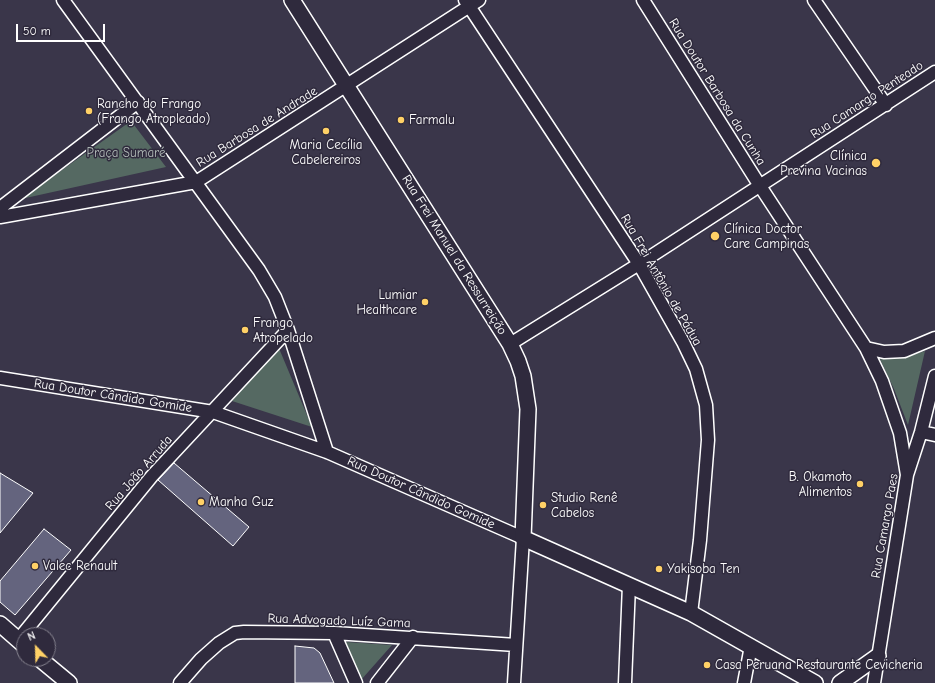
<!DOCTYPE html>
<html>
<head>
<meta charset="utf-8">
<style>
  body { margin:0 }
  #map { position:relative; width:935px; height:683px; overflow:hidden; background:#3a364a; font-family:"Comic Neue",sans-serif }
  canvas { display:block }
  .north { position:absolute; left:16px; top:627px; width:40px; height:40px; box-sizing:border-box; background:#2f2a3d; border:1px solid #827f8b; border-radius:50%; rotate:337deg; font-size:11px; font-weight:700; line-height:16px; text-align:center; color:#fff }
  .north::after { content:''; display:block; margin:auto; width:14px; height:18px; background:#ffd166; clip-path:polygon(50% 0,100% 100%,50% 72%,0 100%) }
  .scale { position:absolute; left:16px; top:24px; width:89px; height:18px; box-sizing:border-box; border:2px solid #fff; border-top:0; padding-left:5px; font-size:12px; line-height:14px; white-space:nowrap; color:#fff; -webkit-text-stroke:3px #2f2a3d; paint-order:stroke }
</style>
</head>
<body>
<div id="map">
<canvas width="935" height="683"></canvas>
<div class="north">N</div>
<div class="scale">50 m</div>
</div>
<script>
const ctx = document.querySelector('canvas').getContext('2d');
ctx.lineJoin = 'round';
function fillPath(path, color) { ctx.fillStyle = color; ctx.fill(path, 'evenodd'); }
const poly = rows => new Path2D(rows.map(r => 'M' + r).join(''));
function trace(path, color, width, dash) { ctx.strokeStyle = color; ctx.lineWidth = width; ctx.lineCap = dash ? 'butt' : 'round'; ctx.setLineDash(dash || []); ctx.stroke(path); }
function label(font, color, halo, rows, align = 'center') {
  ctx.font = font + ' "Comic Neue",sans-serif'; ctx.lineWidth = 3; ctx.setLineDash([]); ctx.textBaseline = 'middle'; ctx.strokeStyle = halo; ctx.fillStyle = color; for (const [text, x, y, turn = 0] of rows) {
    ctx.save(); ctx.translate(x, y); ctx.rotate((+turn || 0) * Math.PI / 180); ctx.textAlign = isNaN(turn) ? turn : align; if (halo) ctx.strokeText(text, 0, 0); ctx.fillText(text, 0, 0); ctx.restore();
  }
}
fillPath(poly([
  [131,121,166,167,21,199],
  [278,346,312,427,232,401],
  [925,351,908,425,894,389,880,359,903,358],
  [346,642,392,645,361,680]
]), '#556962');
const building = poly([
  [174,463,249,527,233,546,158,480,174,463],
  [0,473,33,493,0,533,0,473],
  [44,529,71,550,15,615,0,602,0,581,44,529],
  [295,646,314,648,320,653,334,683,295,683,295,646]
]);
fillPath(building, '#64647e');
trace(building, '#fff', 1);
const minor = poly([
  [63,0,259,270,275,297,288,330,327,452],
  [465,0,639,264,683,342,696,369,706,405,708,440,700,540,691,613],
  [643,0,760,186,866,348,882,381,900,433,907,475],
  [814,0,886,105],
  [0,208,138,102],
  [0,217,196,182,479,0],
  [510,344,639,264,935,72],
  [866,348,884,352,904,351,935,338],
  [0,378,213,412,327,452,523,538,514,683],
  [921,432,935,435],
  [334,633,356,683],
  [18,640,152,476,288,330],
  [180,683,201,659,219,643,235,633,244,632,334,633,516,645],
  [377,683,413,637],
  [625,683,629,585],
  [744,683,751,646],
  [874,683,907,475,921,432,935,376]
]);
const major = poly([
  [292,0,510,344,518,361,523,376,528,409,523,538,691,613,815,683],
  [0,624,24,645],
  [40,659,69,683],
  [840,683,878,656]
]);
trace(minor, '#fff', 15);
trace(major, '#fff', 18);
trace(minor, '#2f2a3d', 12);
trace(major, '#2f2a3d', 15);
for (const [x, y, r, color] of [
  [89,111,4,"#ffd166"],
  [401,120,4,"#ffd166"],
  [326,131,4,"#ffd166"],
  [876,163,5,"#ffd166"],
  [715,236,5,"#ffd166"],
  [425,302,4,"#ffd166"],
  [245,330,4,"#ffd166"],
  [860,484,4,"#ffd166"],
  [201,502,4,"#ffd166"],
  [543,505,4,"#ffd166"],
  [35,566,4,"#ffd166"],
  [659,569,4,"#ffd166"],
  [707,665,4,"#ffd166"]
]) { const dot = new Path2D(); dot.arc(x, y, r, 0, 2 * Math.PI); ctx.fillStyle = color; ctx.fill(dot); trace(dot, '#2f2a3d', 1.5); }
label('13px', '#fff', '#2f2a3d', [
  ["Rua Doutor Barbosa da Cunha",717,92,58],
  ["Rua Camargo Penteado",867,100,-33],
  ["Rua Barbosa de Andrade",257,127,-32],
  ["Rua Frei Manuel da Ressurreição",454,255,58],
  ["Rua Frei Antônio de Pádua",661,280,60],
  ["Rua Doutor Cândido Gomide",113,396,9],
  ["Rua João Arruda",139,473,-49],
  ["Rua Doutor Cândido Gomide",421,493,24],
  ["Rua Camargo Paes",885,526,-80],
  ["Rua Advogado Luíz Gama",339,621,2]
]);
label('13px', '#fff', '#2f2a3d', [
  ["Rancho do Frango",97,104],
  ["(Frango Atropleado)",97,119],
  ["Farmalu",409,120],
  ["Maria Cecília",326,145,"center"],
  ["Cabelereiros",326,160,"center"],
  ["Clínica",867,156,"right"],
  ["Previna Vacinas",867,171,"right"],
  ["Clínica Doctor",724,229],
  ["Care Campinas",724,244],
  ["Lumiar",417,295,"right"],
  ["Healthcare",417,310,"right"],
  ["Frango",253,323],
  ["Atropelado",253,338],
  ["B. Okamoto",852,477,"right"],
  ["Alimentos",852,492,"right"],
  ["Studio Renê",551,498],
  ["Cabelos",551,513],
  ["Manha Guz",209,502],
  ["Valec Renault",43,566],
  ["Yakisoba Ten",667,569],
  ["Casa Peruana Restaurante Cevicheria",715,665]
], 'left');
label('13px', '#b2bcb8', '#2f2a3d', [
  ["Praça Sumaré",126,153]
]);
</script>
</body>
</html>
